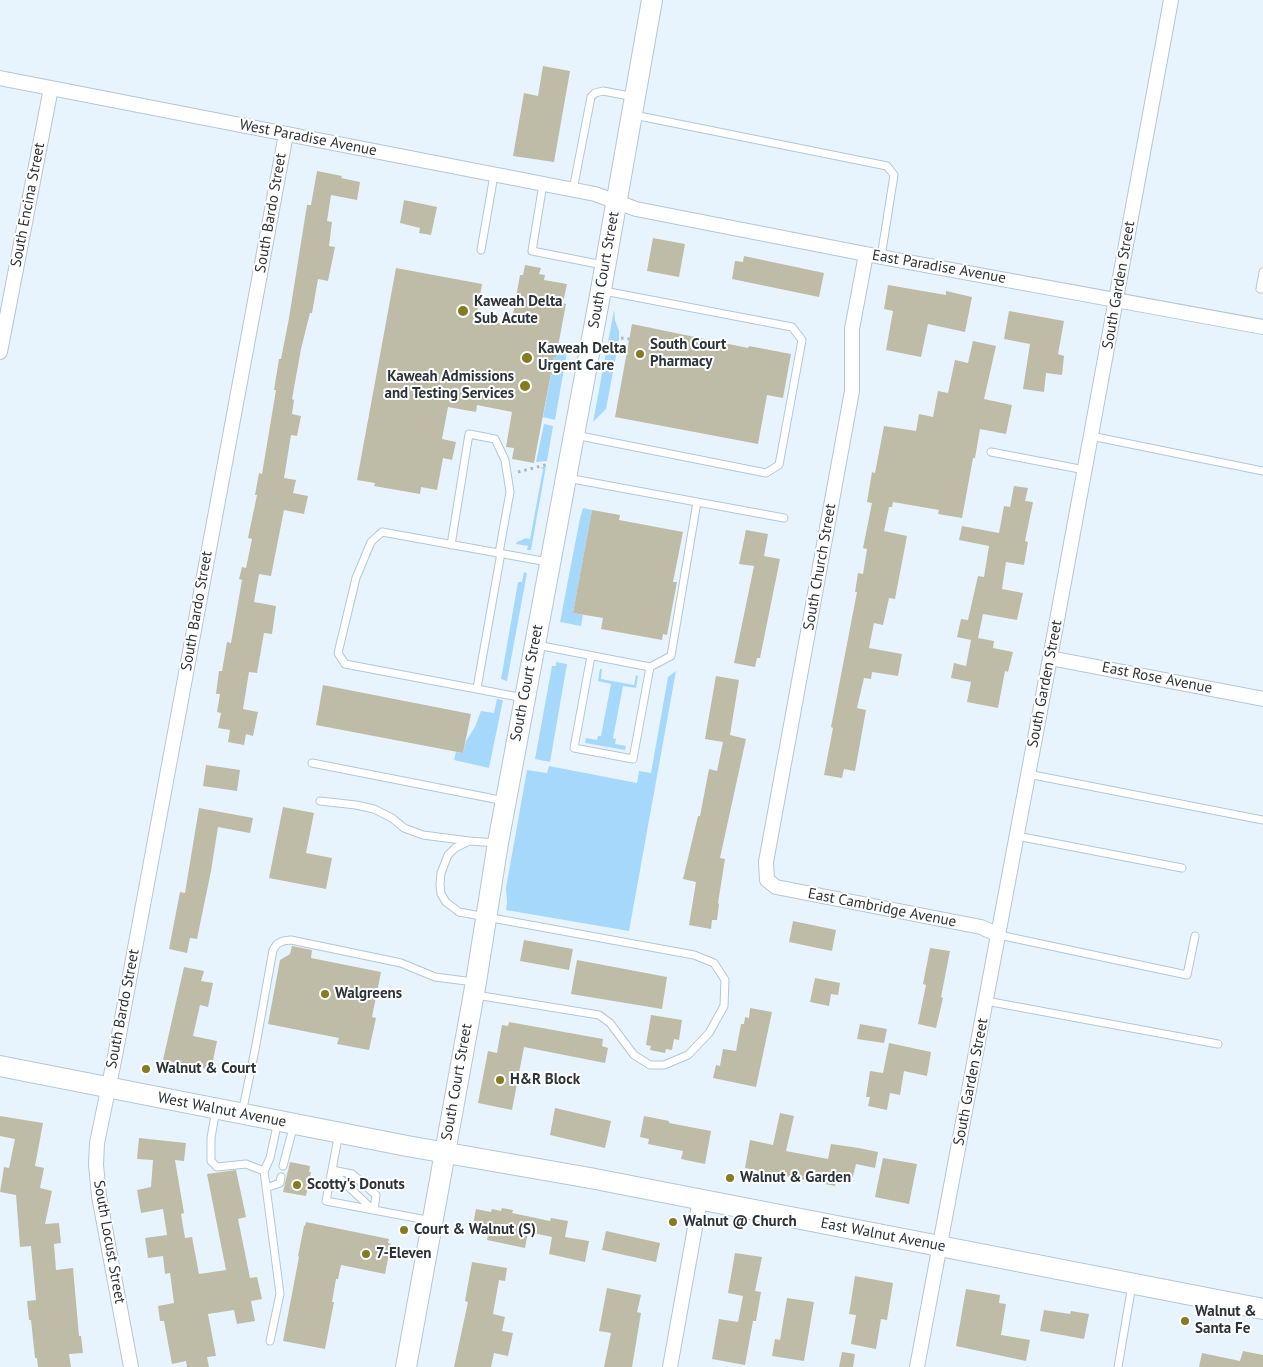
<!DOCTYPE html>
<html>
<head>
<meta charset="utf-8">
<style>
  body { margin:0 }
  canvas { display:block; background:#e8f4fd }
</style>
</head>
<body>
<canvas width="1263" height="1367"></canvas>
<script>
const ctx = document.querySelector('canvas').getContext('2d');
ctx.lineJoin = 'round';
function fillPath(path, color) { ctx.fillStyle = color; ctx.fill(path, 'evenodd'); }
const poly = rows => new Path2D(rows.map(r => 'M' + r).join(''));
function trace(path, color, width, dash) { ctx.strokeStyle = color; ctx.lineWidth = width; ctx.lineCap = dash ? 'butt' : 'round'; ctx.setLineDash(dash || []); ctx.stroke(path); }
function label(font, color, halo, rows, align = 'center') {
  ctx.font = font + ' "PT Sans",sans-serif'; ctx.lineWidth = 4; ctx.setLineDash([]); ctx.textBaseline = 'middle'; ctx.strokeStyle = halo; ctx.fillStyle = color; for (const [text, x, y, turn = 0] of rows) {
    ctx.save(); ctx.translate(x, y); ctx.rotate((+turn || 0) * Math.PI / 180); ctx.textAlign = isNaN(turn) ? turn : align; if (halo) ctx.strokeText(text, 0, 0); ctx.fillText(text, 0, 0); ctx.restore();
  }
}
fillPath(poly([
  [614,310,615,320,619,331,619,340,606,409,593,422],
  [557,351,567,352,555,420,543,417,554,357,556,357],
  [544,424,553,426,547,461,536,462],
  [546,466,531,550,527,550,528,546,516,544,517,542,526,538,530,539,543,469,540,468],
  [583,508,592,510,573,613,583,615,581,626,560,622,580,518],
  [524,572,527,573,507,681,501,679,518,582,522,582],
  [556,662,567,664,550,762,535,759,552,666,556,666],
  [600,669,602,669,601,679,634,685,636,675,638,676,636,688,623,686,613,738,616,739,615,744,626,746,625,750,585,743,586,738,597,740,598,736,601,736,611,684,598,681],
  [676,671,629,931,506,910,507,902,506,888,527,770,547,773,549,766,637,783,639,771,651,773,668,677],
  [497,699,503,700,489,768,454,760,456,752,463,753,466,741,475,727,481,711,494,713]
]), '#a6d8fb');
fillPath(poly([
  [543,66,570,71,554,162,513,156,524,93,538,96],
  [317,171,342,176,341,178,360,182,357,200,331,195,327,221,332,222,329,246,335,247,328,281,318,279,312,313,310,313,301,349,292,399,294,400,292,414,301,416,297,436,291,435,284,478,296,480,293,493,308,496,304,514,284,510,271,576,259,574,254,602,276,606,272,634,264,633,257,673,249,672,243,709,258,712,253,736,246,734,244,745,228,742,230,730,218,728,221,713,217,712,220,694,216,694,219,671,222,671,227,642,231,643,242,580,239,579,242,567,246,568,252,539,248,538,257,495,255,495,259,473,262,474,276,390,274,390,279,359,281,359,289,318,307,205,311,205],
  [404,200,437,207,431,235,419,233,420,228,400,223],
  [653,238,685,244,679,277,647,271],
  [744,256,824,273,819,297,732,279,735,261,743,262],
  [525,265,541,268,539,274,545,275,544,280,567,284,563,303,566,304,556,357,554,357,534,463,512,459,514,448,506,447,512,412,477,405,476,412,448,407,442,439,456,442,452,460,443,458,437,490,421,487,420,494,374,486,375,483,357,480,396,268,482,284,476,319,511,325,520,275,523,275],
  [888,285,946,295,946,291,972,297,965,332,928,324,921,357,886,350,893,311,884,309],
  [1009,311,1064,321,1058,354,1064,356,1062,375,1046,373,1044,392,1023,389,1030,344,1004,339],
  [632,324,748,348,749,346,791,354,783,398,767,395,758,444,615,417],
  [973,341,996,346,984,399,1012,405,1006,434,980,429,975,458,973,458,962,518,938,514,939,510,893,502,892,507,889,507,884,531,907,536,895,599,889,598,883,625,874,623,869,648,902,654,898,676,872,672,871,679,864,678,857,708,866,710,855,771,844,769,842,778,824,775,833,728,831,727,857,592,855,592,858,573,863,574,867,549,863,548,872,503,867,502,872,472,875,473,884,426,916,431,919,414,933,417,938,391,948,393,955,360,968,363],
  [1014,486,1028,488,1025,501,1033,502,1025,541,1028,542,1024,565,1006,562,1002,589,1023,593,1017,620,983,614,978,638,994,641,993,648,1013,652,1008,672,1005,671,998,708,967,702,971,682,951,678,954,663,966,666,971,640,957,637,961,619,968,620,978,576,984,577,989,546,959,540,962,526,999,533,1004,506,1010,507],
  [592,510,620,515,619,520,683,532,673,582,677,582,667,635,663,634,662,640,601,629,603,618,573,613],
  [746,530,768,534,764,556,780,559,760,658,757,658,755,667,734,663,754,566,739,564],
  [716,676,739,680,730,735,746,739,720,858,725,859,718,903,719,904,717,920,712,920,711,929,689,925,696,882,683,879,698,816,700,816,709,769,717,771,723,742,705,739],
  [323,685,471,714,463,753,316,725],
  [206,765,240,770,237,791,203,786],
  [283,807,314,813,306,853,332,858,326,889,269,878],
  [199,808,253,818,250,833,218,827,211,871,197,939,190,938,187,953,169,949,180,892,185,893],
  [793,921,836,930,832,951,789,942],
  [524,940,573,949,569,970,520,961],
  [292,946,312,950,311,958,381,972,372,1017,376,1018,369,1050,337,1044,339,1038,268,1024,280,960,290,954],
  [930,948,950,951,941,997,943,998,936,1028,918,1024,926,985,923,984],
  [577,960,667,977,662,1009,571,994],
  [184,967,204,971,201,981,213,983,208,1007,200,1005,193,1036,217,1041,211,1070,163,1060],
  [815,978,840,983,838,995,831,994,829,1006,810,1002],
  [750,1008,772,1012,756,1087,713,1078,716,1065,720,1066,723,1049,736,1051,741,1024,744,1024,745,1017,749,1018],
  [651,1015,682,1020,679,1040,674,1039,672,1050,666,1049,665,1053,650,1050,651,1046,646,1045],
  [509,1022,603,1039,602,1046,608,1048,605,1063,524,1047,512,1110,478,1103,488,1051,497,1053,502,1025,508,1026],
  [860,1024,887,1029,884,1043,857,1039],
  [889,1043,931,1052,927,1076,904,1071,900,1095,890,1093,887,1110,868,1106,870,1097,866,1097,870,1071,883,1073],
  [555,1108,611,1121,605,1148,550,1135],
  [780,1113,794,1116,786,1151,828,1159,831,1144,859,1148,878,1152,875,1168,856,1164,853,1177,837,1174,835,1186,745,1168,750,1140,773,1145],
  [0,1116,43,1123,35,1166,44,1168,40,1188,52,1191,45,1224,59,1223,61,1243,54,1244,56,1270,73,1268,79,1336,81,1336,83,1353,69,1354,71,1367,38,1367,37,1358,35,1358,31,1320,29,1320,27,1301,36,1300,31,1246,20,1247,16,1195,0,1192,4,1167,9,1168,15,1139,0,1136],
  [644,1116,669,1121,669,1123,711,1131,705,1164,681,1159,683,1151,648,1144,649,1139,640,1137],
  [139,1138,186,1143,184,1161,175,1160,184,1213,181,1214,185,1238,192,1237,199,1274,226,1270,207,1174,236,1170,246,1217,238,1219,250,1278,257,1277,262,1299,251,1301,255,1321,237,1324,234,1310,208,1314,216,1356,207,1357,209,1367,187,1367,186,1361,172,1364,164,1321,160,1321,158,1306,174,1303,170,1273,165,1274,163,1256,148,1258,145,1238,167,1235,163,1209,141,1213,137,1190,151,1187,153,1160,137,1159],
  [883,1158,917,1164,909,1204,875,1197],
  [290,1162,310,1166,309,1172,311,1172,306,1196,283,1192],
  [502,1208,513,1210,512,1213,550,1221,551,1218,568,1221,565,1237,589,1241,585,1262,549,1254,552,1237,528,1232,525,1248,487,1240,489,1231,482,1230,483,1227,473,1225,476,1209,491,1212,492,1209,501,1211],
  [306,1222,389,1239,388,1243,391,1244,385,1274,341,1265,338,1279,336,1279,332,1302,334,1302,325,1349,283,1341,299,1257,298,1256,304,1226,305,1226],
  [606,1231,660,1243,656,1262,602,1250],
  [735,1253,762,1257,755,1291,761,1292,756,1321,753,1321,745,1365,712,1359,719,1319,738,1322,743,1296,728,1293],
  [472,1262,507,1268,505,1281,499,1280,493,1314,505,1317,502,1331,513,1333,508,1356,494,1353,491,1367,454,1367,468,1302,465,1301],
  [855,1276,893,1283,887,1320,881,1319,876,1349,851,1344,856,1315,849,1314],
  [607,1288,641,1295,637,1312,641,1313,632,1367,604,1367,611,1333,599,1331],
  [966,1289,1000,1295,999,1303,1006,1304,1001,1335,1030,1340,1026,1361,956,1346],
  [787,1298,814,1302,804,1361,772,1356,775,1339,780,1340],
  [1044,1310,1070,1314,1071,1311,1089,1314,1084,1339,1040,1331],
  [1243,1351,1263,1355,1263,1367,1199,1367,1202,1353,1240,1361],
  [842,1352,855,1354,853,1367,839,1367]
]), '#bebca7');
const lane = poly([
  [634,115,887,166,894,175,881,257],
  [543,184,532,251,603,265],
  [573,190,591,97,595,93,603,91,635,97],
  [481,250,494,175],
  [1263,272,1260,289,1263,289],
  [575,435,766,473,779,465,802,340,792,327,604,291],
  [1091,436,1263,471],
  [991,452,1085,470],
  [697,502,784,518],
  [451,545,469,434,495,439,505,460,510,492,499,553],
  [537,645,650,667,671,656,697,502,567,478],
  [591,656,574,748,633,759,650,667],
  [477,688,501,553],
  [524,698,345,664,338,653,356,578,371,542,382,532,548,562],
  [312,763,505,801],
  [1028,774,1263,820],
  [320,801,356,805,374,809,392,818,404,828,423,835,469,841],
  [1017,836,1182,868],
  [999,935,1187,975,1195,936],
  [476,995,599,1015,610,1023,634,1055,650,1065,664,1065,688,1055,709,1033,724,1006,725,980,714,963,694,955,459,912,446,902,441,894,440,885,441,873,448,855,455,848,469,841,497,843],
  [986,1001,1218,1044],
  [216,1109,211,1138,211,1161,217,1167,246,1164,264,1171],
  [242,1113,255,1050,273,950,277,944,283,941,291,940,401,963,435,977,474,982],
  [339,1133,326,1201,432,1221],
  [283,1166,294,1124],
  [332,1170,352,1174,376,1195,374,1210],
  [332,1171,373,1210],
  [266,1188,280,1183,281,1177],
  [270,1341,280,1294,264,1171,270,1158,278,1121],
  [1118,1367,1132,1285]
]);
const street = poly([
  [0,78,595,194,636,209,881,257,1263,327],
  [866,254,852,329,852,391,766,862,767,880,776,887,981,927,999,935],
  [0,352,51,88],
  [1050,658,1263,699],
  [131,1367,99,1196,96,1165,97,1143,115,1056,286,134],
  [670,1367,700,1200],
  [917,1367,1050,658,1171,0]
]);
const secondary = poly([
  [0,1066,407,1146,590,1178,1263,1309],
  [406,1367,476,982,498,843,601,290,652,0]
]);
trace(lane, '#b3c7d5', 9);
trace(street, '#b3c7d5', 16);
trace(secondary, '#b3c7d5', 22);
trace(poly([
  [621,338,629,339],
  [559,345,570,347],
  [518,472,549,464]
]), '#abb6be', 3, [2.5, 4]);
trace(lane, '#fff', 7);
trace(street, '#fff', 14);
trace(secondary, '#fff', 20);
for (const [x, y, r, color] of [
  [463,311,6,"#837c22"],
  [640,354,5,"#837c22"],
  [527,358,6,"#837c22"],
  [525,386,6,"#837c22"],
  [325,994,5,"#837c22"],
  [146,1069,5,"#837c22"],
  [500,1080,5,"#837c22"],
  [730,1178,5,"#837c22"],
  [297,1185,5,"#837c22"],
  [673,1222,5,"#837c22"],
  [404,1230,5,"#837c22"],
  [366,1254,5,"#837c22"],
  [1185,1321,5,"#837c22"]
]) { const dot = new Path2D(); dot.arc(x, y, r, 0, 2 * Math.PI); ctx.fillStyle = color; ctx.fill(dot); trace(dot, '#fff', 2); }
label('15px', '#2b3338', '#fff', [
  ["West Paradise Avenue",308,138,11],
  ["South Encina Street",28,205,-79],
  ["South Bardo Street",271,213,-80],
  ["East Paradise Avenue",939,267,10],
  ["South Court Street",604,270,-80],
  ["South Garden Street",1119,285,-80],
  ["South Church Street",820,567,-80],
  ["South Bardo Street",197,611,-80],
  ["East Rose Avenue",1157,678,11],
  ["South Court Street",527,683,-79],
  ["South Garden Street",1045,684,-79],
  ["East Cambridge Avenue",882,908,11],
  ["South Bardo Street",123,1009,-79],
  ["South Court Street",457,1082,-80],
  ["South Garden Street",971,1082,-79],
  ["West Walnut Avenue",222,1110,11],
  ["East Walnut Avenue",883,1235,11],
  ["South Locust Street",109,1242,80]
]);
label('bold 15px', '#2b3338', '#fff', [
  ["Kaweah Delta",474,302],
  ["Sub Acute",474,319],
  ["South Court",650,345],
  ["Pharmacy",650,362],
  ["Kaweah Delta",538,349],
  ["Urgent Care",538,366],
  ["Kaweah Admissions",514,377,"right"],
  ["and Testing Services",514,394,"right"],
  ["Walgreens",335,994],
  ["Walnut & Court",156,1069],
  ["H&R Block",510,1080],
  ["Walnut & Garden",740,1178],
  ["Scotty's Donuts",307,1185],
  ["Walnut @ Church",683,1222],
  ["Court & Walnut (S)",414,1230],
  ["7-Eleven",376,1254],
  ["Walnut &",1195,1312],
  ["Santa Fe",1195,1329]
], 'left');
</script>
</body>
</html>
